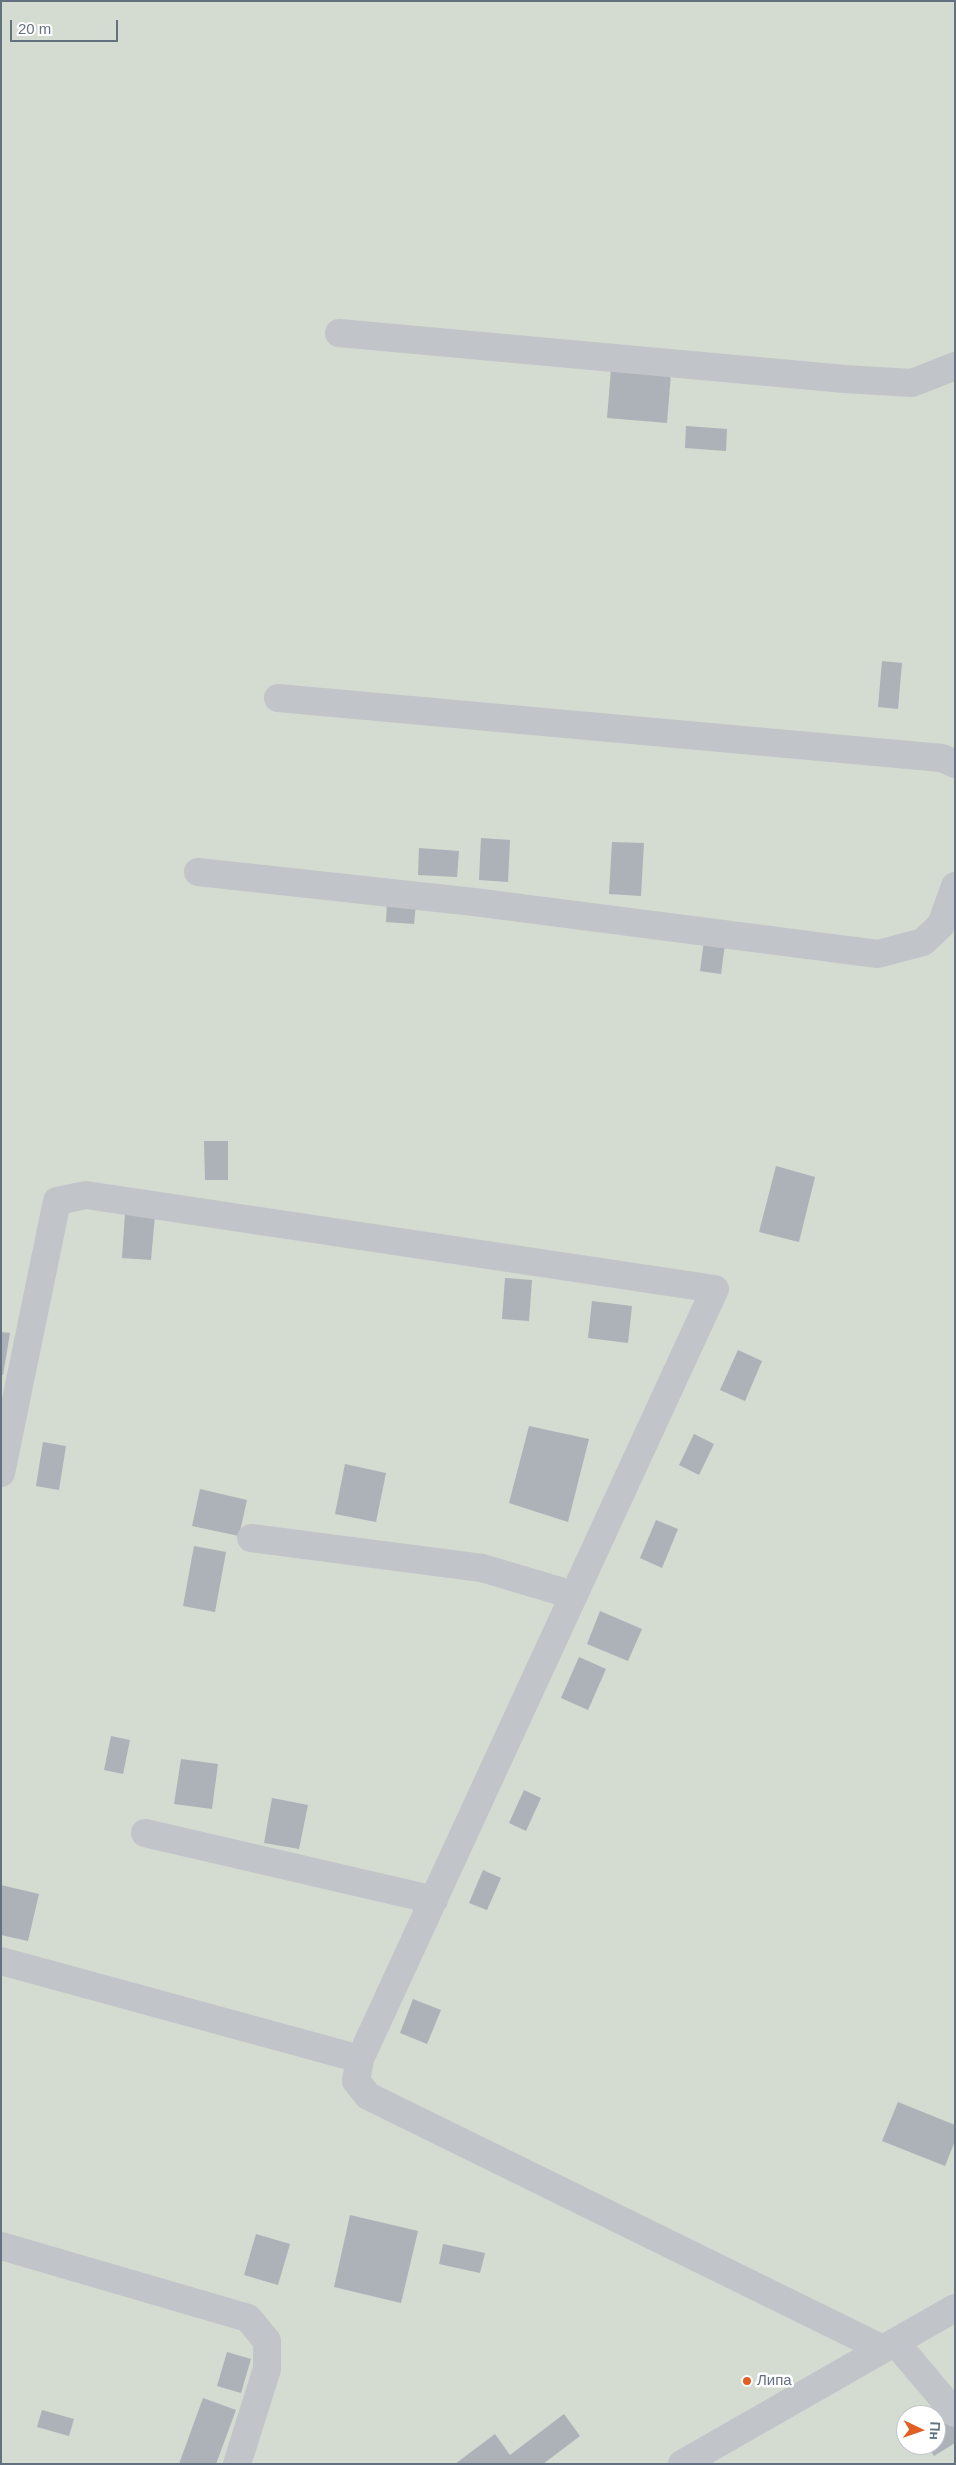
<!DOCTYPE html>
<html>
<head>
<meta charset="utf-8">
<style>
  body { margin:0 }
  #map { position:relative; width:956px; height:2465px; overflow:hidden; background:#f4f4f0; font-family:Arial,sans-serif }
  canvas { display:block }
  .frame { position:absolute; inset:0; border:2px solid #637181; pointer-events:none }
  .north { position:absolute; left:896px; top:2405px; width:50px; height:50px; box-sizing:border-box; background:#fff; border:1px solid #c1c6cd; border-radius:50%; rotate:93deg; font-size:14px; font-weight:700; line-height:20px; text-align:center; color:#637181 }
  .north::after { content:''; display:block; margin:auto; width:18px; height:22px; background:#e15f23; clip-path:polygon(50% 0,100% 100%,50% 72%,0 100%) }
  .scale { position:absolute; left:10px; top:20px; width:108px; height:22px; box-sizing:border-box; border:2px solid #637181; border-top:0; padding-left:6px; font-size:15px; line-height:18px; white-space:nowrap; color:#637181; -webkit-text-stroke:4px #fff; paint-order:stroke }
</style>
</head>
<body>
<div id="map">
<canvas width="956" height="2465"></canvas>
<div class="frame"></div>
<div class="north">Пн</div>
<div class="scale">20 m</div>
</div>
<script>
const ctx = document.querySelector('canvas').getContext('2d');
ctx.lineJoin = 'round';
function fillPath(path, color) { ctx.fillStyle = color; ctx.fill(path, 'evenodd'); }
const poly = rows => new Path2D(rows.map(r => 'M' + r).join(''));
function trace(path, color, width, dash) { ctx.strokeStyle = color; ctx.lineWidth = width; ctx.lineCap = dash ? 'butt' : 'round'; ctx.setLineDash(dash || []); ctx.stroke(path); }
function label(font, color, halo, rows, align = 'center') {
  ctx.font = font + ' Arial,sans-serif'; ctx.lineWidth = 5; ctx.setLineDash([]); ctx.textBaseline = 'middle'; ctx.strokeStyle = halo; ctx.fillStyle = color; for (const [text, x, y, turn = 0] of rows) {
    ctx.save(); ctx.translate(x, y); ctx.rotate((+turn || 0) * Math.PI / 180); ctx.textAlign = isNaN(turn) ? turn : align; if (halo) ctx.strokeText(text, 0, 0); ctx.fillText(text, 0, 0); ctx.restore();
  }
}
fillPath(poly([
  [1,1,955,1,955,2464,1,2464],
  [906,2415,936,2415,936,2445,906,2445]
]), '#d4dbd1');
fillPath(poly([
  [611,369,671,373,667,423,607,418],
  [686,426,727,429,726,451,685,448],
  [882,661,902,663,898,709,878,707],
  [481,838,510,840,508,882,479,880],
  [612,842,644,843,641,896,609,894],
  [419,848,459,851,457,877,418,875],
  [387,902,416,903,414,924,386,922],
  [704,941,725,944,721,974,700,971],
  [204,1141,228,1141,228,1180,205,1180],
  [776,1166,815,1177,799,1242,759,1232],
  [125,1213,155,1215,151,1260,122,1258],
  [505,1278,532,1280,529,1321,502,1319],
  [592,1301,632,1306,628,1343,588,1338],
  [1,1332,10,1333,3,1375,1,1374],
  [738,1350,762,1361,745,1401,720,1390],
  [529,1426,589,1439,568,1522,509,1503],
  [694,1434,714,1444,699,1475,679,1465],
  [43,1442,66,1446,59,1490,36,1486],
  [345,1464,386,1473,376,1522,335,1514],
  [200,1489,247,1500,239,1536,192,1526],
  [656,1520,678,1529,662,1568,640,1558],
  [194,1546,226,1552,215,1612,183,1606],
  [600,1611,642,1629,628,1661,587,1644],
  [579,1657,606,1669,588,1710,561,1698],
  [111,1736,130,1740,123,1774,104,1770],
  [181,1759,218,1764,212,1809,174,1804],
  [524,1790,541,1798,526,1831,509,1823],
  [272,1798,308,1805,299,1849,264,1843],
  [483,1870,501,1878,487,1910,469,1903],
  [1,1885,39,1894,28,1941,1,1935],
  [413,1999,441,2010,427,2044,400,2033],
  [898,2102,955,2125,955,2141,945,2166,882,2141],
  [350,2215,418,2231,401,2303,334,2287],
  [256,2234,290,2244,278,2285,244,2275],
  [443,2244,485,2253,480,2273,439,2264],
  [227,2352,251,2359,241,2393,217,2386],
  [203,2398,236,2410,216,2464,179,2464],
  [42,2410,74,2419,69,2436,37,2427],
  [949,2412,955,2422,955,2443,934,2456,927,2445,936,2445,936,2421],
  [564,2414,580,2436,543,2464,455,2464,495,2434,510,2455]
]), '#acb2b8');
trace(poly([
  [339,333,845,379,912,383,955,366],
  [278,698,942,758,955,764],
  [198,872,474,902,878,954,923,942,941,925,955,886],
  [1,1473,57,1201,86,1195,715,1289,360,2059,356,2081,368,2096,883,2349],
  [251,1538,482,1568,573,1595],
  [145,1833,434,1900],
  [1,1961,360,2059],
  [1,2246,248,2318,267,2341,267,2369,237,2464],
  [895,2342,955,2413],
  [682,2464,955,2308]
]), '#c1c4c8', 28);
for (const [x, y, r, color] of [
  [747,2381,5,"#e15f23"]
]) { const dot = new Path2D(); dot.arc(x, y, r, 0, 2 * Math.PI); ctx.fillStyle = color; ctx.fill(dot); trace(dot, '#fff', 2); }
label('15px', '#637181', '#fff', [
  ["Липа",757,2381]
], 'left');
</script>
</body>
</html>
